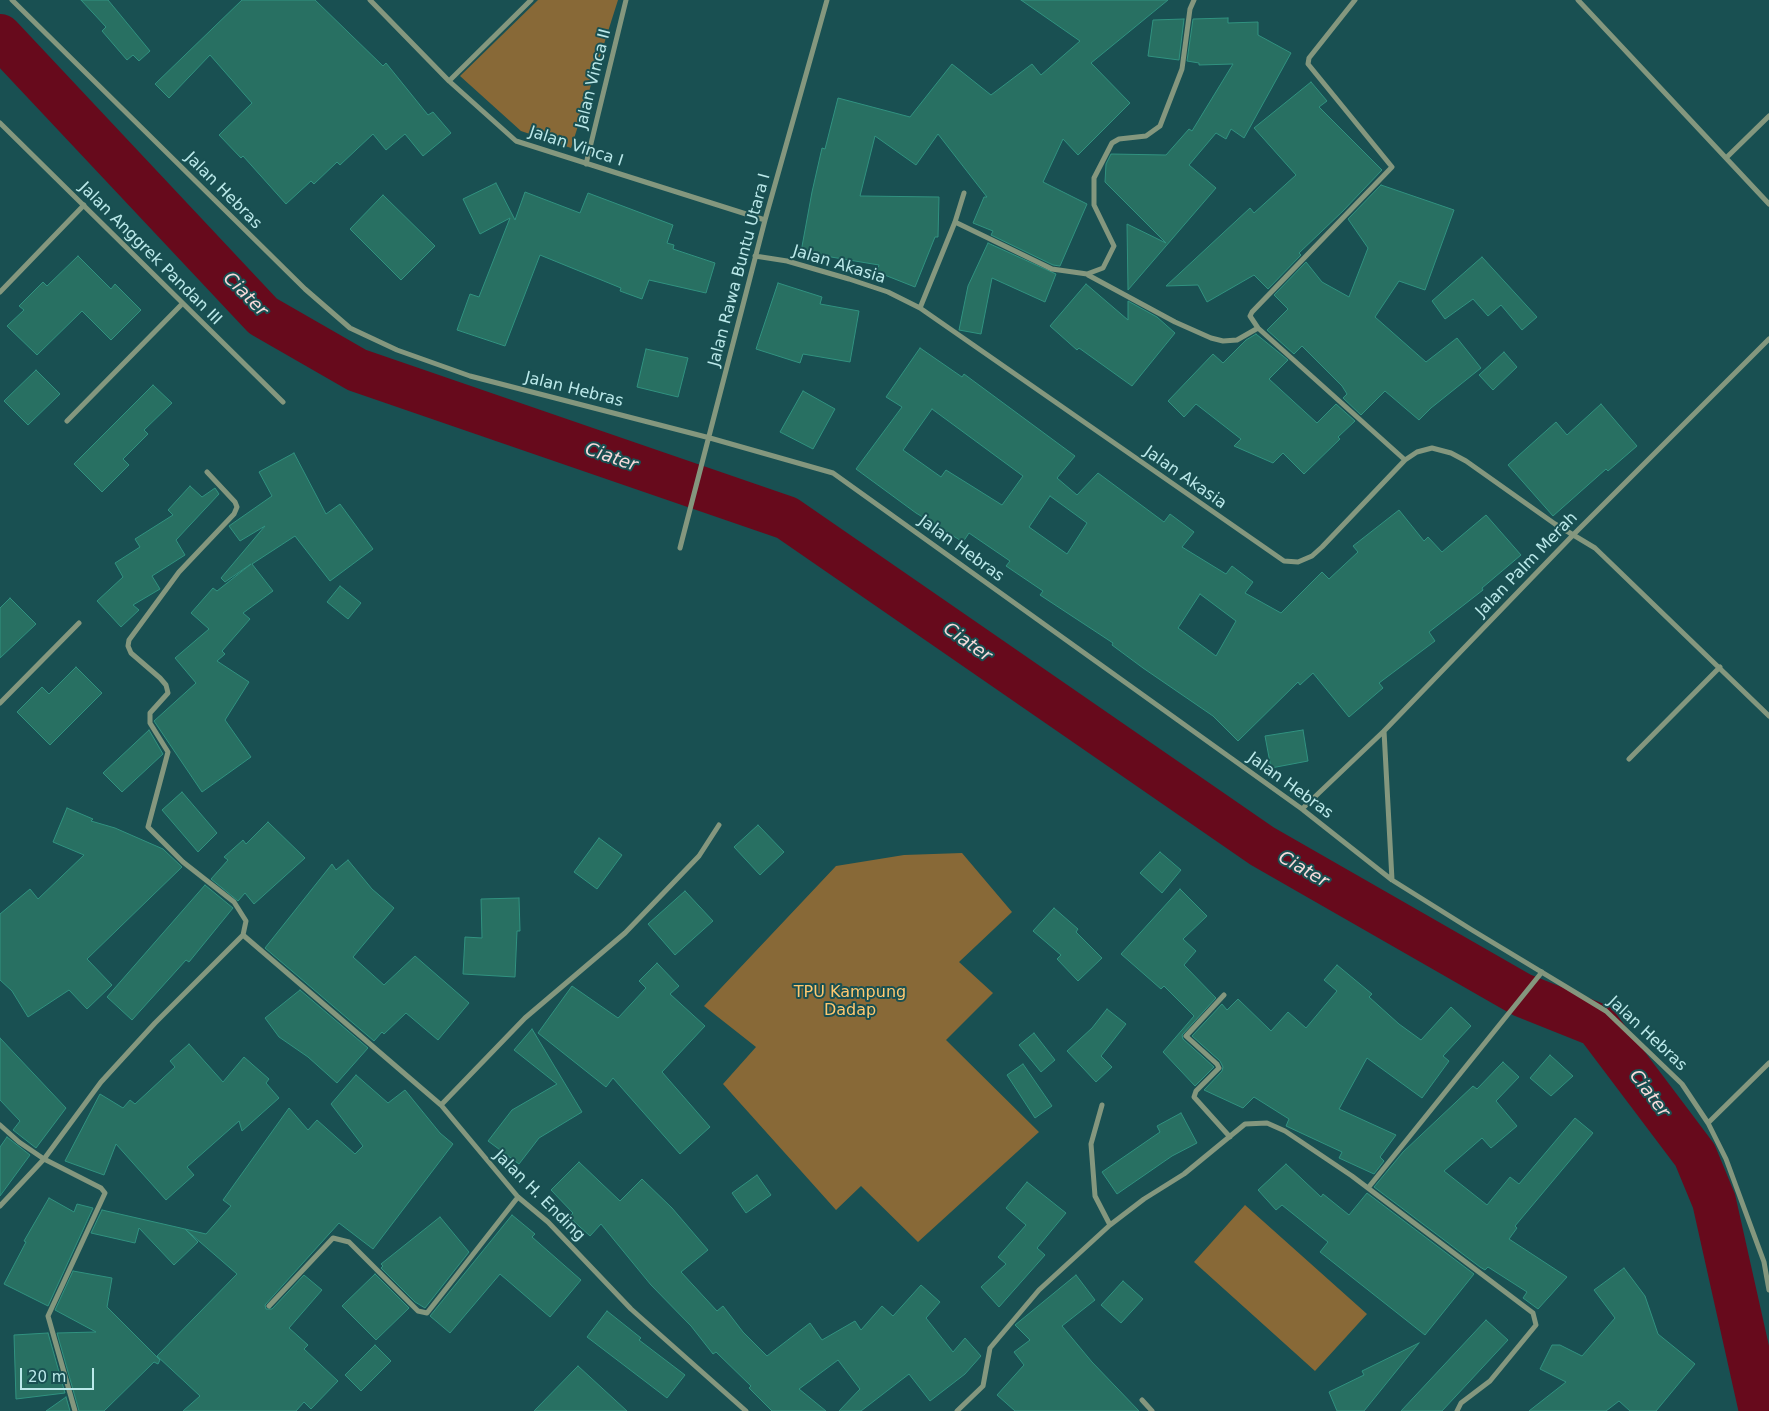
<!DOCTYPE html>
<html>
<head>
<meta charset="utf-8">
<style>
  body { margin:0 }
  #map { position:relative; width:1769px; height:1411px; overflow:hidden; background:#195052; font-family:"DejaVu Sans",sans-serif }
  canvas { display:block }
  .scale { position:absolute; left:20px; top:1368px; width:74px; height:22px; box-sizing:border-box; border:2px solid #bbe9ea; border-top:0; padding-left:6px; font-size:15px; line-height:18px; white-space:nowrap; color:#bbe9ea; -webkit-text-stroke:4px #195052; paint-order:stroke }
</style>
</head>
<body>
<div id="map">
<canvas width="1769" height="1411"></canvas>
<div class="scale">20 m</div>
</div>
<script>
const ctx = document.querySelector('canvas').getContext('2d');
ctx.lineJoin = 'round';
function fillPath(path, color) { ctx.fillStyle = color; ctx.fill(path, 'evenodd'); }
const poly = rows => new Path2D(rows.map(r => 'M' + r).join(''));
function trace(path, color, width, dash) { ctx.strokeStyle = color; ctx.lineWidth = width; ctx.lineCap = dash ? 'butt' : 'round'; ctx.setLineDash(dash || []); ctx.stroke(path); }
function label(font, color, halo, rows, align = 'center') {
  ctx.font = font + ' "DejaVu Sans",sans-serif'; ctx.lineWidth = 4; ctx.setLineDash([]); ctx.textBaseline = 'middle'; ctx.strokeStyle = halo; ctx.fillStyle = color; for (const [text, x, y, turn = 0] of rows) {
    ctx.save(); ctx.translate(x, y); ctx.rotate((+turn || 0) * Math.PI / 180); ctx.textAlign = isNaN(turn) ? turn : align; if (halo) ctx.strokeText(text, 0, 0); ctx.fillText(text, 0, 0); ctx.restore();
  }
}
fillPath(poly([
  [538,0,618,0,571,148,521,131,460,76],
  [962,853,1012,912,959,962,993,993,946,1040,1039,1132,918,1242,861,1186,836,1210,723,1084,756,1047,704,1006,836,866,904,855],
  [1245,1205,1367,1314,1315,1371,1194,1262]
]), '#886937');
trace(poly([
  [0,36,263,316,357,370,787,518,1262,846,1522,995,1597,1025,1695,1155,1714,1201,1761,1411]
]), '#670a1c', 44);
const building = poly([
  [81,0,108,0,150,51,139,61,133,55,127,60,102,31,106,27,81,0],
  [242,0,315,0,383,66,386,63,428,115,433,112,451,133,423,156,405,134,386,150,373,134,340,165,337,162,314,184,311,181,286,204,243,156,241,158,219,135,252,103,210,55,169,98,155,84,242,0],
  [1021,0,1168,0,1091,63,1130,103,1078,155,1063,139,1043,182,1087,204,1060,266,1053,265,991,235,993,231,973,223,984,197,987,197,938,134,916,165,875,136,860,196,939,197,938,237,935,237,915,287,877,272,879,265,801,252,812,192,822,148,825,149,838,98,910,117,952,64,991,95,1032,64,1041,75,1080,41,1021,0],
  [1228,18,1228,23,1258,22,1258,35,1291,53,1244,138,1231,129,1226,139,1216,133,1189,165,1216,188,1128,290,1127,224,1166,243,1105,182,1106,164,1111,154,1166,155,1189,129,1192,131,1233,64,1199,65,1199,63,1187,61,1193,19,1228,18],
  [1184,19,1179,60,1148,56,1153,20,1184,19],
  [1311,82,1327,101,1319,107,1382,170,1343,211,1299,253,1301,255,1268,289,1254,275,1207,302,1198,285,1166,286,1250,208,1254,213,1296,175,1254,128,1311,82],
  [496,183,515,220,525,192,580,213,588,193,673,225,667,243,674,245,673,249,715,263,706,293,649,280,642,299,620,291,621,288,540,255,505,346,457,330,470,294,479,297,510,218,480,234,463,199,496,183],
  [1381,185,1454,210,1425,290,1399,281,1375,317,1426,362,1457,338,1481,368,1431,408,1419,420,1385,391,1361,415,1343,398,1347,394,1342,386,1302,346,1294,354,1267,330,1288,309,1274,295,1306,262,1322,282,1349,297,1368,248,1348,219,1381,185],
  [383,195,435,246,401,280,350,229,383,195],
  [988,243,1056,274,1045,302,992,278,981,334,959,330,968,286,988,243],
  [78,256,111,289,115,284,141,310,111,340,82,311,37,355,7,326,24,310,19,306,43,282,47,286,78,256],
  [1482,257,1537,317,1522,330,1501,305,1488,316,1473,299,1445,319,1432,301,1482,257],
  [778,283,822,297,820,304,859,311,850,362,803,354,800,363,756,349,778,283],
  [1086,284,1128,320,1128,301,1157,317,1175,333,1132,386,1079,348,1077,350,1050,326,1086,284],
  [1256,334,1288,360,1269,379,1317,423,1336,404,1355,421,1338,437,1340,439,1304,474,1283,453,1273,463,1234,446,1241,439,1196,404,1184,417,1168,401,1213,354,1223,363,1246,340,1256,334],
  [920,348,962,377,964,374,1075,456,1057,478,1077,495,1098,473,1164,522,1170,514,1194,532,1182,547,1226,574,1232,566,1253,582,1245,593,1281,613,1322,572,1329,579,1358,552,1353,546,1399,510,1424,541,1428,537,1442,552,1486,515,1521,555,1482,588,1483,590,1429,632,1435,641,1379,683,1383,688,1349,717,1313,673,1300,685,1298,682,1238,741,1213,716,1143,668,1112,645,1113,643,1040,595,1043,591,1006,566,1010,561,969,533,963,542,916,513,856,469,902,407,886,397,920,348],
  [932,409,1023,476,1002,505,946,470,941,477,903,450,932,409],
  [1050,496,1087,523,1067,554,1029,527,1050,496],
  [1200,594,1236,621,1216,656,1178,628,1200,594],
  [646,349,688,358,678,397,637,387,646,349],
  [1504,352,1517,367,1493,390,1479,375,1504,352],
  [36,370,60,394,28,425,4,401,36,370],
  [153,385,172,403,144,430,148,434,123,459,129,465,102,492,74,464,153,385],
  [803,391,835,409,813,449,780,432,803,391],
  [1601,404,1637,446,1608,471,1606,469,1553,516,1508,465,1556,422,1567,435,1601,404],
  [294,453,326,514,340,504,373,549,330,581,295,536,252,564,273,591,243,613,250,619,222,651,225,654,217,661,249,682,225,720,251,757,202,792,154,721,196,683,175,658,209,629,191,613,213,588,217,591,251,564,225,582,221,578,265,526,240,541,229,526,272,496,259,472,294,453],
  [190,486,202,497,215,488,219,494,176,540,185,555,152,576,160,589,133,605,139,610,121,627,97,601,123,577,115,563,140,547,135,539,173,515,168,510,190,486],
  [340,586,361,603,348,619,327,602,340,586],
  [10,598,36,624,0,658,0,608,10,598],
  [76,667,102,693,50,745,17,712,42,687,49,694,76,667],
  [149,730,163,754,122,792,103,773,149,730],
  [1303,730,1308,761,1271,768,1265,736,1303,730],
  [182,792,217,833,198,852,162,810,182,792],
  [67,808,93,819,91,821,115,828,163,849,182,867,87,959,112,985,87,1009,69,990,28,1017,12,991,0,980,0,914,30,889,38,899,84,855,53,842,67,808],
  [268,822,305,858,254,904,245,893,238,901,211,879,228,860,224,857,243,840,246,844,268,822],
  [758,825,784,852,760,875,734,847,758,825],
  [599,838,622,855,597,889,574,872,599,838],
  [1160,852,1181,870,1162,893,1140,873,1160,852],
  [348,860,372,889,394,908,353,957,384,985,415,956,469,1003,438,1040,406,1013,384,1034,382,1032,374,1041,265,948,332,864,336,870,348,860],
  [205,885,233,908,189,962,186,960,132,1020,107,997,205,885],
  [1180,889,1207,916,1183,939,1196,951,1184,965,1216,998,1182,1035,1183,1039,1214,1067,1195,1086,1163,1052,1194,1016,1164,986,1161,989,1121,954,1180,889],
  [685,891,713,921,675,955,648,924,685,891],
  [519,898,520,931,517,931,515,977,463,974,465,937,482,938,481,899,519,898],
  [1054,908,1078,929,1076,932,1102,958,1078,981,1057,959,1061,955,1033,931,1054,908],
  [657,963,679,986,670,994,705,1026,662,1072,710,1127,680,1154,613,1078,606,1087,538,1033,572,986,618,1018,646,988,639,981,657,963],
  [1337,965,1372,994,1369,997,1399,1024,1421,1040,1451,1007,1471,1026,1443,1056,1449,1061,1422,1098,1367,1058,1339,1109,1396,1135,1380,1157,1384,1161,1374,1174,1339,1158,1342,1152,1286,1126,1289,1119,1254,1097,1243,1108,1204,1090,1222,1071,1223,1067,1220,1061,1192,1036,1222,1004,1227,1010,1238,999,1271,1031,1288,1012,1306,1028,1337,991,1324,980,1337,965],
  [300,990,368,1048,337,1083,308,1057,279,1037,265,1018,300,990],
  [1107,1009,1126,1024,1101,1056,1112,1067,1096,1082,1067,1051,1092,1028,1107,1009],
  [532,1029,582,1112,539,1138,519,1164,488,1141,512,1110,557,1084,514,1050,532,1029],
  [1034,1033,1055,1060,1041,1072,1019,1045,1034,1033],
  [0,1038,66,1108,36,1148,13,1130,20,1121,0,1100,0,1038],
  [189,1044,223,1082,244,1057,269,1079,266,1083,279,1098,242,1131,239,1121,187,1167,194,1175,166,1200,116,1144,104,1175,65,1161,100,1094,123,1108,130,1100,135,1104,175,1067,170,1061,189,1044],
  [1550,1055,1573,1076,1551,1096,1530,1078,1550,1055],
  [1503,1062,1519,1077,1496,1101,1517,1126,1491,1148,1482,1138,1444,1171,1487,1205,1510,1177,1519,1184,1575,1118,1593,1133,1515,1226,1517,1228,1509,1239,1567,1277,1538,1309,1523,1298,1527,1292,1488,1267,1485,1270,1480,1267,1374,1187,1403,1152,1473,1086,1477,1089,1503,1062],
  [1023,1064,1052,1106,1035,1118,1007,1075,1023,1064],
  [356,1075,388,1103,405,1090,440,1133,453,1144,373,1249,339,1223,265,1305,266,1309,272,1309,304,1275,322,1290,289,1328,308,1345,304,1349,338,1381,311,1409,304,1402,296,1411,183,1411,200,1396,157,1356,237,1274,185,1229,206,1234,231,1206,223,1200,289,1108,308,1130,317,1120,355,1154,363,1146,331,1104,356,1075],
  [1181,1113,1197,1143,1172,1156,1117,1194,1102,1172,1160,1132,1157,1126,1181,1113],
  [7,1137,30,1155,0,1196,0,1147,7,1137],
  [579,1162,620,1201,642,1179,672,1208,708,1250,681,1272,717,1311,723,1306,743,1332,767,1356,810,1323,822,1340,855,1321,861,1330,882,1306,893,1316,921,1285,940,1302,926,1318,953,1352,965,1338,981,1356,965,1374,930,1401,909,1374,861,1411,839,1411,860,1389,838,1360,799,1389,826,1411,772,1411,749,1388,751,1386,716,1352,713,1354,691,1326,651,1285,601,1224,590,1236,569,1217,573,1213,551,1190,579,1162],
  [1286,1164,1321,1197,1323,1194,1349,1215,1367,1193,1474,1274,1425,1335,1320,1252,1328,1242,1282,1205,1276,1210,1258,1190,1286,1164],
  [757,1175,771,1195,746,1213,732,1193,757,1175],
  [1027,1182,1066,1213,1037,1248,1045,1255,999,1307,981,1287,1006,1264,998,1257,1026,1225,1006,1208,1027,1182],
  [49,1198,74,1212,77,1204,93,1208,48,1306,4,1284,26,1242,24,1241,49,1198],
  [102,1210,185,1229,198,1242,174,1265,139,1228,135,1243,91,1233,102,1210],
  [512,1215,535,1234,532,1237,581,1280,550,1317,500,1274,450,1333,430,1316,512,1215],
  [440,1217,469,1252,425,1308,415,1302,381,1268,383,1266,381,1264,440,1217],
  [1624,1268,1645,1296,1658,1334,1695,1364,1656,1411,1630,1411,1619,1401,1606,1411,1529,1411,1566,1382,1540,1369,1552,1345,1560,1345,1582,1356,1615,1318,1594,1290,1624,1268],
  [73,1271,112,1278,107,1307,160,1360,158,1364,154,1362,104,1411,79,1411,57,1333,96,1332,55,1310,73,1271],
  [375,1274,409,1308,376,1340,342,1306,375,1274],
  [1076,1275,1095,1300,1062,1326,1092,1362,1139,1411,1015,1411,997,1395,1024,1365,1014,1352,1030,1340,1015,1325,1076,1275],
  [1123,1281,1143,1299,1121,1323,1101,1305,1123,1281],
  [607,1311,641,1338,639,1340,685,1375,667,1398,587,1337,607,1311],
  [1486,1320,1508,1340,1442,1411,1401,1411,1486,1320],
  [48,1333,65,1393,16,1399,14,1335,48,1333],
  [1419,1343,1364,1411,1337,1411,1329,1392,1364,1375,1362,1371,1419,1343],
  [375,1345,391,1361,361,1391,345,1375,375,1345],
  [578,1366,627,1411,534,1411,578,1366],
  [66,1397,70,1411,46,1411,66,1397]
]);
fillPath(building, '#287062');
trace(building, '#319280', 1);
trace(poly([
  [12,0,305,289,350,328,397,350,470,376,710,438,833,473,1302,809,1392,880,1472,930,1606,1011,1682,1084,1708,1123,1726,1159,1764,1262,1769,1290],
  [370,0,449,81,516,141,765,220],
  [1355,0,1309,58,1308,64,1392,167,1252,312,1250,316,1258,328,1405,460],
  [1578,0,1769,204],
  [449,81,531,0],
  [0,123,283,402],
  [1726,158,1769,116],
  [586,164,626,0],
  [955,222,1052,269,1087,274,1103,268,1114,246,1094,205,1094,178,1112,143,1119,139,1146,136,1160,126,1182,69,1190,9,1194,0],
  [755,256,787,261,849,279,888,292,920,308,1284,561,1298,562,1312,556,1322,547,1405,460,1417,452,1432,448,1451,453,1466,461,1555,524,1595,548,1769,716],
  [1088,275,1175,322,1211,338,1223,341,1237,340,1258,328],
  [0,292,84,205],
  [920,308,955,222,964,193],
  [67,421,182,304],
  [680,548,765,220,827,0],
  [0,703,79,623],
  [1384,731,1392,880],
  [1629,759,1720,667],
  [1302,809,1384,731,1574,534,1769,339],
  [243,935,441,1105,518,1197,548,1222,631,1309,746,1411],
  [1224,995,1186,1036,1217,1064,1219,1068,1196,1091,1194,1097,1230,1137],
  [441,1105,525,1018,625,933,699,856,719,825],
  [1102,1105,1091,1144,1095,1196,1110,1225],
  [1708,1123,1769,1063],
  [0,1125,19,1142,44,1159,0,1206],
  [1368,1188,1542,972],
  [269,1306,333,1238,349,1242,418,1311,427,1313,518,1197],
  [1142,1400,1152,1411],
  [75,1411,48,1316,105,1193,101,1188,44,1159,101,1082,155,1023,243,935,246,921,234,902,183,862,148,827,168,752,150,723,150,713,168,693,166,685,160,678,131,653,128,646,129,640,179,572,234,514,237,507,235,502,207,472],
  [957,1411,983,1386,990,1348,1039,1290,1110,1225,1144,1199,1184,1174,1245,1124,1267,1123,1285,1131,1352,1176,1533,1313,1536,1325,1490,1381,1461,1403,1457,1411]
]), '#84977e', 5);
label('16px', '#bbe9ea', '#195052', [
  ["Jalan Vinca II",594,79,-76],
  ["Jalan Vinca I",576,147,18],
  ["Jalan Hebras",223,191,45],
  ["Jalan Anggrek Pandan III",150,254,45],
  ["Jalan Akasia",839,265,17],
  ["Jalan Rawa Buntu Utara I",740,270,-75],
  ["Jalan Hebras",574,390,14],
  ["Jalan Akasia",1185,478,35],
  ["Jalan Hebras",961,549,36],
  ["Jalan Palm Merah",1527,565,-46],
  ["Jalan Hebras",1290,786,36],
  ["Jalan Hebras",1647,1034,43],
  ["Jalan H. Ending",539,1196,45]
]);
label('16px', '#ffc870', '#195052', [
  ["TPU Kampung",850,993],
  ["Dadap",850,1011]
]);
label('italic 18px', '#f7dbdb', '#195052', [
  ["Ciater",245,295,45],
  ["Ciater",611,458,19],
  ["Ciater",967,643,35],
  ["Ciater",1303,870,30],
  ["Ciater",1649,1094,53]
]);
</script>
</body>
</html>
